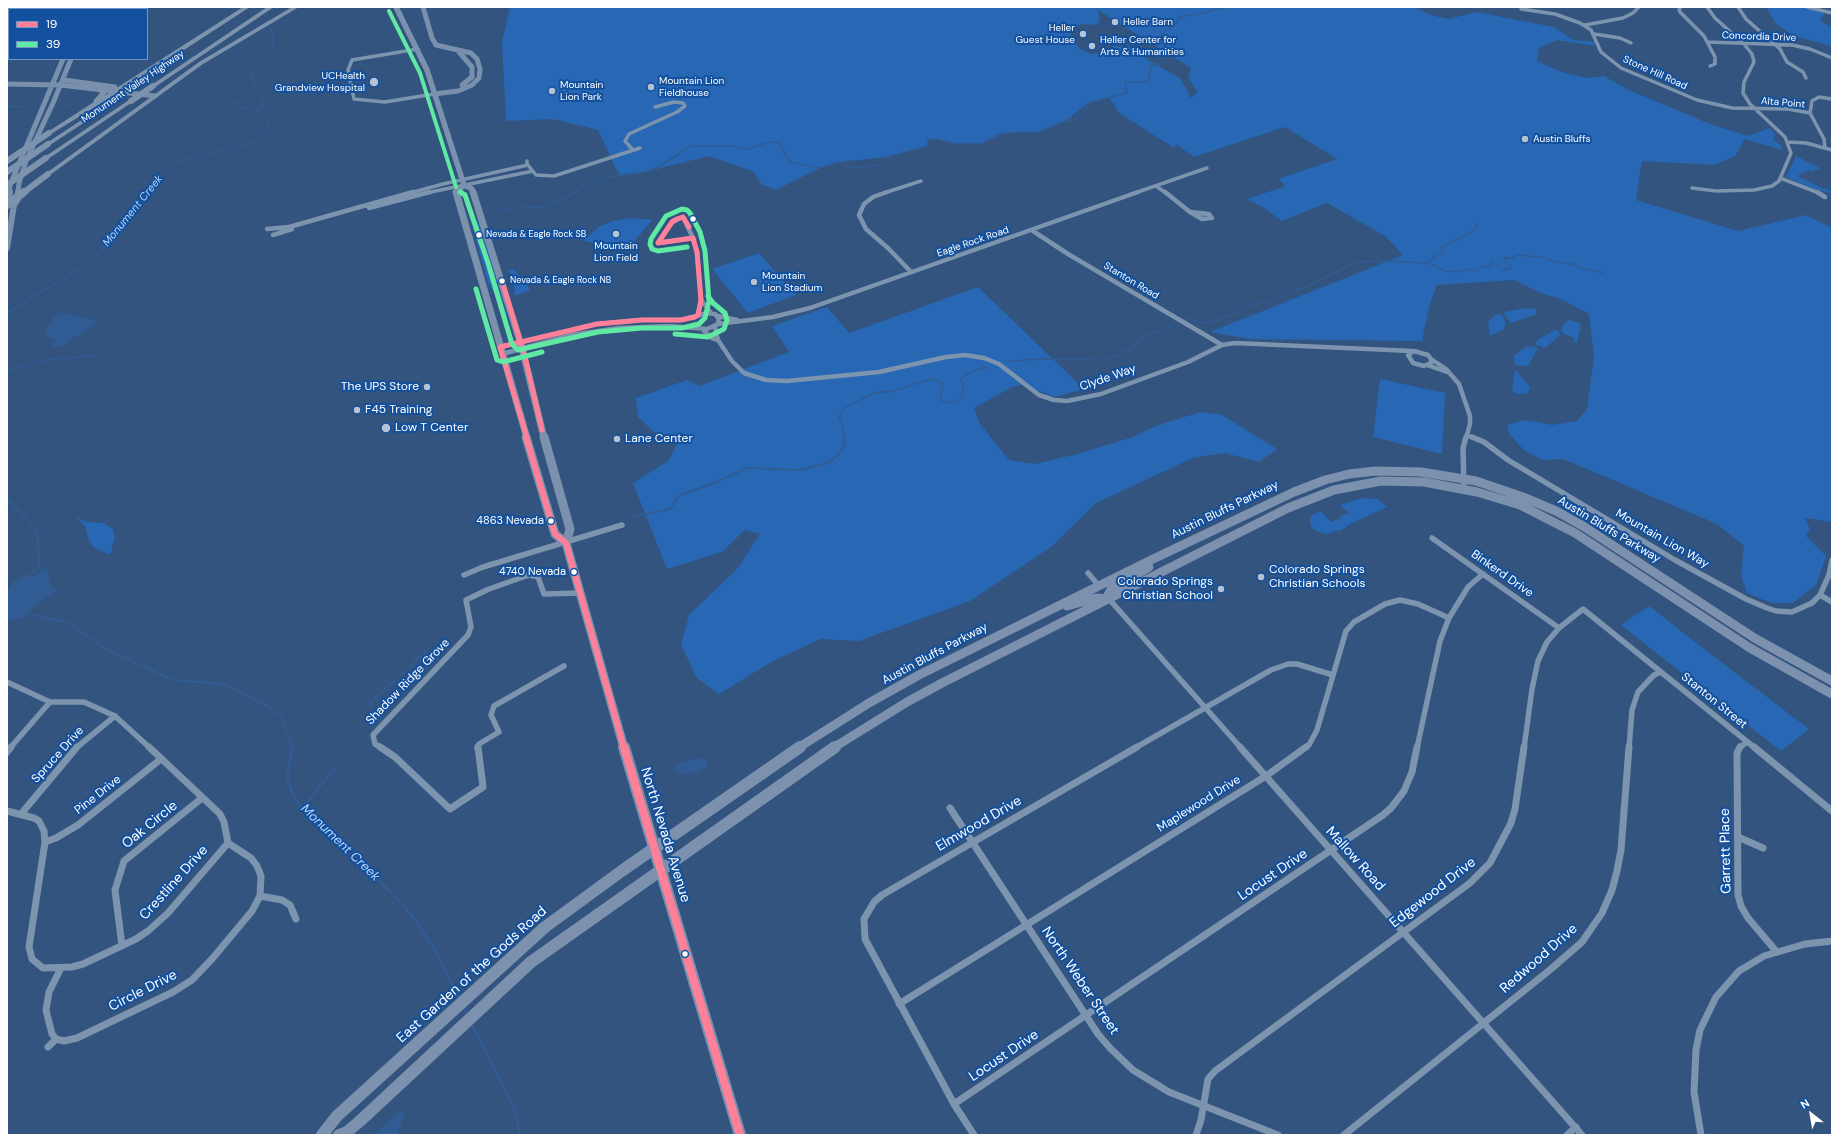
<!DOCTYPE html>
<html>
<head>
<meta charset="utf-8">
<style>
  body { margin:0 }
  #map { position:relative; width:1839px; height:1142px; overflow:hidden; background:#32547e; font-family:"DM Sans",sans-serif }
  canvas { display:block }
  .frame { position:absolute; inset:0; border:8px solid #fff; pointer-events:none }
  .legend { position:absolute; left:8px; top:8px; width:140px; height:52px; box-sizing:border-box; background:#13509d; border:1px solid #7196c4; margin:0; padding:5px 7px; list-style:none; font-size:12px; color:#fff }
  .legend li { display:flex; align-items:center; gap:8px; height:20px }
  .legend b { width:20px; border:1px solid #7196c4 }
  .north { position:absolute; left:1791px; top:1094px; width:40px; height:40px; -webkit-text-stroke:3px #13509d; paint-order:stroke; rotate:329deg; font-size:11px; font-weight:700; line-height:16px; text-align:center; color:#fff }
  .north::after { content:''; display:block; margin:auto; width:14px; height:18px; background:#fff; clip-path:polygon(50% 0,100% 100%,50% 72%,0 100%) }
</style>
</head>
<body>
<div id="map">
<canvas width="1839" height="1142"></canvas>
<div class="frame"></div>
<ul class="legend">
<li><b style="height:5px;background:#ff8098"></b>19</li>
<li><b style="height:5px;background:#60e9a3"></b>39</li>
</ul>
<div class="north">N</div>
</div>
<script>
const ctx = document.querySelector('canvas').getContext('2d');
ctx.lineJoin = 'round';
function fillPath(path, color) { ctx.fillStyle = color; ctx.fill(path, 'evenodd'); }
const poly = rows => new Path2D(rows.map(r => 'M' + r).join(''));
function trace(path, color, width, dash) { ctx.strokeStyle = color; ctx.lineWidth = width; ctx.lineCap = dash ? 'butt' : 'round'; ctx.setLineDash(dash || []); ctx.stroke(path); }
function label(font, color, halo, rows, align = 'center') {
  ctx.font = font + ' "DM Sans",sans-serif'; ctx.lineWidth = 4; ctx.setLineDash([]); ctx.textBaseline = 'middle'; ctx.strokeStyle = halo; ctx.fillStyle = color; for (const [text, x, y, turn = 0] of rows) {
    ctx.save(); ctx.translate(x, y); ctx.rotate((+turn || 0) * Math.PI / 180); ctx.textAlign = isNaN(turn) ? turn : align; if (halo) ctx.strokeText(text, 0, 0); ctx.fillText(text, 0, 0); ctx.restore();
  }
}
fillPath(poly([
  [510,7,1415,7,1430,15,1449,19,1476,12,1554,27,1573,40,1594,42,1595,46,1557,40,1539,48,1537,61,1561,72,1587,78,1604,76,1629,90,1710,124,1747,136,1770,128,1776,136,1773,138,1774,140,1781,145,1782,150,1745,139,1735,156,1714,165,1642,161,1636,200,1738,231,1806,215,1832,228,1832,522,1805,518,1810,529,1806,536,1826,556,1816,585,1793,603,1771,603,1747,593,1741,576,1744,546,1717,524,1563,459,1543,460,1525,451,1510,435,1507,425,1525,420,1552,425,1577,421,1587,409,1594,356,1589,314,1561,299,1541,293,1514,280,1437,285,1430,303,1422,341,1250,339,1210,332,1403,255,1385,236,1327,203,1282,221,1264,208,1247,199,1286,186,1278,179,1337,159,1285,127,1194,157,1176,144,1174,148,1118,112,1109,97,1088,103,1066,121,1038,132,1004,133,983,143,957,144,936,139,928,140,928,146,887,157,839,162,820,168,776,190,761,184,754,172,709,156,645,172,619,175,598,130,552,119,506,121,502,42],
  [1098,10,1191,68,1188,78,1198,92,1191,98,1180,78,1145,58,1142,48,1113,46,1104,54,1091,54,1079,48,1070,33,1081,24,1097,25,1100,20],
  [1766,7,1802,7,1825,13,1820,20,1832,28,1832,46,1794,36,1776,24],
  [1796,156,1820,168,1812,172,1809,170,1797,176,1824,189,1825,188,1832,192,1829,193,1811,188,1786,177],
  [466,192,475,217,481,227,507,315,503,316,501,306,488,283,485,273,463,193],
  [631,218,652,220,630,247,622,248,583,241,600,226,613,221],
  [759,253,796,295,748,313,712,269],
  [513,269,525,281,530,290,515,296,513,279,508,270],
  [978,287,1084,389,1055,397,1023,385,1012,387,974,408,980,424,1009,460,1035,464,1077,454,1133,437,1158,425,1201,412,1222,415,1277,449,1259,462,1225,453,1193,458,1096,503,1051,547,970,601,859,641,821,639,773,661,719,694,697,678,681,645,689,615,738,568,760,534,745,530,722,552,667,569,633,483,668,461,677,444,655,433,638,417,636,398,687,380,699,386,789,352,772,326,827,307,849,333],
  [1526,308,1538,309,1536,311,1537,314,1511,323,1504,314,1505,312],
  [1496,314,1502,315,1506,324,1503,330,1490,336,1488,322],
  [1570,320,1581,324,1577,343,1574,342,1574,338,1564,334,1561,330,1565,322],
  [1555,330,1558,331,1560,335,1545,348,1534,344,1539,339],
  [1526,346,1530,348,1532,346,1538,348,1528,366,1515,365,1514,356],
  [1515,369,1530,388,1528,393,1519,394,1512,392],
  [1380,379,1445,393,1442,454,1373,437],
  [1361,498,1377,499,1387,507,1346,526,1347,527,1339,531,1337,530,1328,534,1322,533,1316,531,1311,526,1310,519,1312,515,1321,511,1331,522,1341,518,1340,516,1349,513,1340,505],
  [76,517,87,522,103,523,113,529,115,536,111,553,108,554,94,547,89,541,85,526],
  [1649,606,1721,662,1809,729,1781,751,1621,625]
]), '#2867b3');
fillPath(poly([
  [62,312,95,320,97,323,70,340,65,346,55,347,52,344,55,338,52,339,51,338,45,337,45,333,53,319,58,313],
  [47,566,50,585,58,590,33,607,22,618,7,621,7,591,9,590,13,582,31,573,29,580],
  [697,758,706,759,708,766,700,771,686,774,676,773,672,768,678,764],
  [399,1112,404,1113,404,1116,397,1135,372,1135]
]), '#315c93');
trace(poly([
  [163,95,165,96],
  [230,102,236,102,242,107,258,110],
  [7,106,24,107],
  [61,106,72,105],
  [522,206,541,208,564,199,587,184,608,177,645,172,660,166,691,146,732,146,744,150,770,142,779,143,790,162,820,168,839,162,845,163,849,167,864,167,881,165,887,157,928,146,927,140,936,139,957,144,983,143,995,135,1004,133,1038,132,1066,121,1074,120,1085,113,1088,103,1127,93,1125,82,1143,82,1149,79,1151,66,1167,62,1166,56,1172,52,1157,40,1165,31,1177,23,1178,17,1200,14,1224,7],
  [495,212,510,208],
  [1428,263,1436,255,1444,252,1441,248,1475,230,1478,221],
  [7,313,85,265,106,246,161,175,180,161,248,144,262,138,261,134,268,130,268,123,266,117,258,110,264,104,254,82,250,78,272,48,273,40,272,33,261,7],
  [1184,318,1206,323,1228,317,1255,303,1270,302,1303,288,1356,262,1382,261,1428,263,1445,271,1460,272,1467,269,1478,271,1484,266,1489,267,1492,262,1504,270,1511,268,1504,258,1512,258,1518,255,1546,258,1552,261,1573,264,1581,268,1603,273],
  [1010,361,1042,359,1104,360,1114,357,1126,350,1132,350,1139,339,1175,323],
  [7,371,46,360,100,355],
  [844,438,843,426,839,417,842,410,851,404,875,393,893,391,931,379,943,383,940,400,950,403,959,400,964,391,961,379,970,372,986,367]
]), '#315c93', 1.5);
trace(poly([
  [7,499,32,525,38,539,39,565,28,579],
  [628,518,670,509,680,495,717,482,747,468,799,470,828,463,840,453,845,444,844,437],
  [26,613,68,623,106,649,173,680,225,684,272,709,282,717,292,748],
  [371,706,371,702,426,651]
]), '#315c93', 2);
trace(poly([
  [292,747,287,777,293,795,302,809,358,859,406,908,433,946,460,1000],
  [302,809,336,766],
  [463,1007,468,1016],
  [471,1023,514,1107,520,1135]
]), '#315c93', 2.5);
trace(poly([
  [1681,7,1679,10,1680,12,1704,36,1715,57,1715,64,1710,66],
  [1738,7,1746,19,1780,49,1787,62,1803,72,1806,78],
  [1807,7,1832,13],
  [33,9,40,7],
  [1521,9,1555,14,1580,23,1591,30,1601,52,1621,68,1697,100,1732,108,1788,109,1810,113],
  [7,10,9,11],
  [7,17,9,16],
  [1585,25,1623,18,1633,13,1639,7],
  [1594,34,1620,38,1631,43],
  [1707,42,1792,45,1810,49,1832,58],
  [418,49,352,60,348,70,354,99,385,102,434,94],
  [1787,142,1806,143,1832,150],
  [1825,148,1824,139,1810,113,1812,101,1819,97,1832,99],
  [633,150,625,141,629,134,677,112,685,106,683,103,674,102,655,107],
  [527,161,527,164,536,175,554,176,640,148],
  [1780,178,1819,193],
  [1156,186,1166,193],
  [1692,188,1716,191,1754,190,1772,186,1779,181,1791,153,1785,137,1750,104,1743,93,1744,82,1754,62,1752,54,1744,44,1715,18,1707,7],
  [410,193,443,184,528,165],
  [426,193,533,171],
  [884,193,921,181],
  [1135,193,1207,168]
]), '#7d94af', 3.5);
trace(poly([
  [887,192,873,197,864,204,859,215,866,229,889,249,911,272],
  [1165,192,1190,212],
  [1817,192,1825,197],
  [369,208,430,192],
  [1190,212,1209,214,1212,218,1202,219,1190,212],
  [683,217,693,238,658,243,672,222,683,217],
  [267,229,289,227,413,192],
  [1033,231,1068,254,1222,345],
  [273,235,292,229],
  [693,238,697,252,701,300,698,315],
  [701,300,711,313],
  [718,316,737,320],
  [718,324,773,317,810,308,1138,192],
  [715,327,718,340],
  [703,330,712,338,718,340,732,361,744,373,766,380,787,381,879,372,946,357,965,355,984,358,999,364,1039,395,1054,400,1067,401,1101,394,1188,362,1222,345,1235,343,1411,351],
  [500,347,597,324,642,320,681,320,707,313,715,314,719,319,718,324,707,329,669,326,619,328,571,335,502,354],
  [1414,351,1428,355,1431,359,1431,363,1424,366,1413,363,1408,355,1414,351],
  [1431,359,1446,369,1459,384,1470,416,1470,424,1466,438],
  [1427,365,1447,372],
  [1467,435,1474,438]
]), '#7d94af', 4.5);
trace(poly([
  [1472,437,1484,442,1508,460,1675,560,1746,599,1767,608,1776,611,1792,612,1812,603,1820,595,1829,575,1832,560],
  [1464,489,1463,448,1466,437],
  [1432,538,1559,628],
  [1088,573,1099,586],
  [464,575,483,567,622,525],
  [1820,595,1832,602],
  [1109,599,1241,748],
  [7,682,50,702,84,702,115,716,150,748],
  [10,748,50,702],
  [76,748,115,716],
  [382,748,375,744,373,735,468,635,471,627,466,600,489,589,529,575,538,577,544,594,580,593],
  [477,748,479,744,499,732,491,715,494,706,564,666],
  [1135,748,1271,670,1288,664,1297,664,1333,675],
  [1305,748,1309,745,1317,730,1346,631,1354,622,1385,604,1400,600,1418,604,1449,618],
  [1417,748,1440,641,1449,618,1468,587,1483,574],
  [1524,748,1532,689,1538,661,1547,642,1559,628,1583,609,1755,748],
  [1629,748,1632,710,1638,692,1654,675,1661,672],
  [1739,748,1747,742]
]), '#7d94af', 5.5);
trace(poly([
  [380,747,395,757,450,809,483,787,478,747],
  [1240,747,1582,1135],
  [1740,747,1737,753,1738,895,1741,906,1748,918,1776,951],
  [1754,747,1832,811],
  [7,752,11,747],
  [950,808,1098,1034,1110,1048,1133,1070,1169,1092,1278,1135],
  [7,811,34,818,39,821,44,831,45,842,29,947,32,959,43,968,72,967,83,964,136,939,148,931,168,913,228,843,224,822,220,814,149,747],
  [21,814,77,747],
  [1738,837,1763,848],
  [45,842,56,838,78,825,161,759],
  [260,896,282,900,290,905,296,919],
  [122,946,115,890,124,861,202,798],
  [61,968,49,992,46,1010,52,1034,56,1039,64,1041,77,1038,173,992,192,980,212,959,252,911,260,896,261,876,257,866,251,858,228,843],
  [899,1004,1266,776,1306,747],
  [48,1047,56,1039],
  [954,1104,1383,815,1391,808,1404,791,1412,772,1417,747],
  [974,1135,954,1104,865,939,864,919,874,902,882,895,1137,747],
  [1196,1135,1201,1120,1208,1079,1215,1071,1470,883,1490,863,1511,823,1515,809,1524,747],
  [1344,1135,1551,969,1582,942,1602,913,1612,890,1617,871,1621,850,1629,747],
  [1567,1135,1576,1127],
  [1701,1135,1694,1092,1696,1050,1700,1030,1716,997,1739,971,1764,956,1805,944,1832,941]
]), '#7d94af', 7);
trace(poly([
  [423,7,432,38,436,45,471,53,477,59,480,69,479,78,472,85,458,91,434,94],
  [86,9,87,7],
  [459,52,472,67,472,77,462,85],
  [64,80,115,87,115,90],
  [7,84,60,85,155,96],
  [9,193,10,185,63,59],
  [18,193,19,183,26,161,53,103,71,59]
]), '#7890ac', 5);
trace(poly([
  [10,192,9,201,14,205],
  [7,248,14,205,18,199,18,192]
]), '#7890ac', 6);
trace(poly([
  [396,7,427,70,464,185],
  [464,185,472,189,473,193],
  [456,193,464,185]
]), '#7c91ad', 5.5);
trace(poly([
  [456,192,527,438],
  [473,192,522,348,544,438]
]), '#7c91ad', 7);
trace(poly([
  [526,437,555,534,566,543],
  [544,437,570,529,566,543,624,748],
  [1109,599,1108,595,1112,588,1149,567],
  [1067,606,1096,598,1109,599],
  [798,748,869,703,919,675,1151,560,1294,492,1325,480,1349,474,1376,471,1421,472,1476,481,1523,497,1556,511,1583,526,1756,639,1832,681],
  [833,748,907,702,942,683,1288,508,1334,490,1381,481,1424,482,1477,492,1520,505,1575,533,1750,648,1832,694]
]), '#7c91ad', 9);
trace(poly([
  [624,747,740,1135],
  [322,1135,337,1116,545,927,623,870,800,747],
  [339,1135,347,1132,360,1121,531,962,835,747]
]), '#7c91ad', 12);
fillPath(poly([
  [243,7,250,7,121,91,51,134,46,133,94,102,93,101,100,93,97,90,98,89,102,89,106,92,107,93,104,96,243,7],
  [267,7,274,7,155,87,150,86,267,7],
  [292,7,299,7,203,64,50,175,45,174,199,62,292,7],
  [129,100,134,101,48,159,43,158,129,100],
  [109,102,112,104,111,105,50,145,45,144,109,102]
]), '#7d93ad');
trace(poly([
  [117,99,139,84],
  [131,101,153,86],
  [7,161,49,133],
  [7,172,48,144],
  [7,185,46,158],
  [23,193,48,174]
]), '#7d93ad', 6);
trace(poly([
  [7,205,24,192]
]), '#7d93ad', 8);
trace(poly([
  [502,281,525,357,542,430],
  [527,438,500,347,597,324,642,320,681,320,695,317,698,315,701,300,697,252,693,238,658,243,672,222,677,219,683,217,689,227]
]), '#ff8098', 5);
trace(poly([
  [526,437,555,534,566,543,624,748]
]), '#ff8098', 6);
trace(poly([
  [624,747,740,1135]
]), '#ff8098', 8);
trace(poly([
  [389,11,420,73,456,187],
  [460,192,462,193]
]), '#60e9a3', 4);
trace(poly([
  [460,192,465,195,488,263,512,344,518,350,598,332,642,328,682,328,699,324,705,318,709,301,705,251,700,232,690,213,687,210,682,209,666,216,651,239,650,244,652,249,658,251,687,247],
  [476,289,497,360,503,362,542,352],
  [675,334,708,337,724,329,727,320,725,313,713,303,708,296]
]), '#60e9a3', 5);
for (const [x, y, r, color] of [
  [1115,22,4,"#b7c3d2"],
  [1083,34,4,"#b7c3d2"],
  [1092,46,4,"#b7c3d2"],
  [374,82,5,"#b7c3d2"],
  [651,87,4,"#b7c3d2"],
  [552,91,4,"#b7c3d2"],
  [1525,139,4,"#b7c3d2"],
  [693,219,3.5,"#fff"],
  [616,234,4,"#b7c3d2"],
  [479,235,3.5,"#fff"],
  [502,281,3.5,"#fff"],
  [754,282,4,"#b7c3d2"],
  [427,387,4,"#b7c3d2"],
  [357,410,4,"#b7c3d2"],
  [386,428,5,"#b7c3d2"],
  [617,439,4,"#b7c3d2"],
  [551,521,3.5,"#fff"],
  [574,572,3.5,"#fff"],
  [1261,577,4,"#b7c3d2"],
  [1221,589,4,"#b7c3d2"],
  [685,954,3.5,"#fff"]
]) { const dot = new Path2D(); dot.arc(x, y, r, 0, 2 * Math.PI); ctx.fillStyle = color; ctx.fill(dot); trace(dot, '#13509d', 1.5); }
label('9px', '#fff', '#13509d', [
  ["Nevada & Eagle Rock SB",486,235],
  ["Nevada & Eagle Rock NB",510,281]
], 'left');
label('10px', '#fff', '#13509d', [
  ["Heller Barn",1123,22],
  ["Heller",1075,28,"right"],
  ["Guest House",1075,40,"right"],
  ["Heller Center for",1100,40],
  ["Arts & Humanities",1100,52],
  ["UCHealth",365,76,"right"],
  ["Grandview Hospital",365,88,"right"],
  ["Mountain Lion",659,81],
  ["Fieldhouse",659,93],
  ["Mountain",560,85],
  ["Lion Park",560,97],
  ["Austin Bluffs",1533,139],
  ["Mountain",616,246,"center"],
  ["Lion Field",616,258,"center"],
  ["Mountain",762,276],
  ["Lion Stadium",762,288]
], 'left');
label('10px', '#fff', '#13509d', [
  ["Concordia Drive",1759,37,2],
  ["Stone Hill Road",1655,73,24],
  ["Monument Valley Highway",133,87,-34],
  ["Alta Point",1783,103,5],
  ["Eagle Rock Road",973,242,-19],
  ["Stanton Road",1131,281,31]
]);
label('italic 11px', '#b6d5fa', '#13509d', [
  ["Monument Creek",133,211,-51]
]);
label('11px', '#fff', '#13509d', [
  ["4863 Nevada",544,521],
  ["4740 Nevada",566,572]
], 'right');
label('12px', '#fff', '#13509d', [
  ["Clyde Way",1108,378,-19],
  ["Austin Bluffs Parkway",1225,510,-26],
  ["Austin Bluffs Parkway",1609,530,31],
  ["Mountain Lion Way",1662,539,30],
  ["Binkerd Drive",1502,574,35],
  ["Austin Bluffs Parkway",935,654,-28],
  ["Shadow Ridge Grove",408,682,-46],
  ["Stanton Street",1714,701,39],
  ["Spruce Drive",58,755,-48],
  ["Pine Drive",98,795,-38],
  ["Maplewood Drive",1199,804,-32]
]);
label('12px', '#fff', '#13509d', [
  ["The UPS Store",419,387,"right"],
  ["F45 Training",365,410],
  ["Low T Center",395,428],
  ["Lane Center",625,439],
  ["Colorado Springs",1269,570],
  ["Christian Schools",1269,584],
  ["Colorado Springs",1213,582,"right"],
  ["Christian School",1213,596,"right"]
], 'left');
label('italic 13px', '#b6d5fa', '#13509d', [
  ["Monument Creek",340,843,44]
]);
label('14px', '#fff', '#13509d', [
  ["Elmwood Drive",979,824,-30],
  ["Oak Circle",150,825,-39],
  ["North Nevada Avenue",665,835,73],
  ["Garrett Place",1726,851,-91],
  ["Mallow Road",1355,859,48],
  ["Locust Drive",1273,875,-34],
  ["Crestline Drive",174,883,-48],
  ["Edgewood Drive",1433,893,-38],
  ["Redwood Drive",1539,959,-41],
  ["East Garden of the Gods Road",472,975,-42],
  ["North Weber Street",1080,981,56],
  ["Circle Drive",143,991,-27],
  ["Locust Drive",1004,1056,-34]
]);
</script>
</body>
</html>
